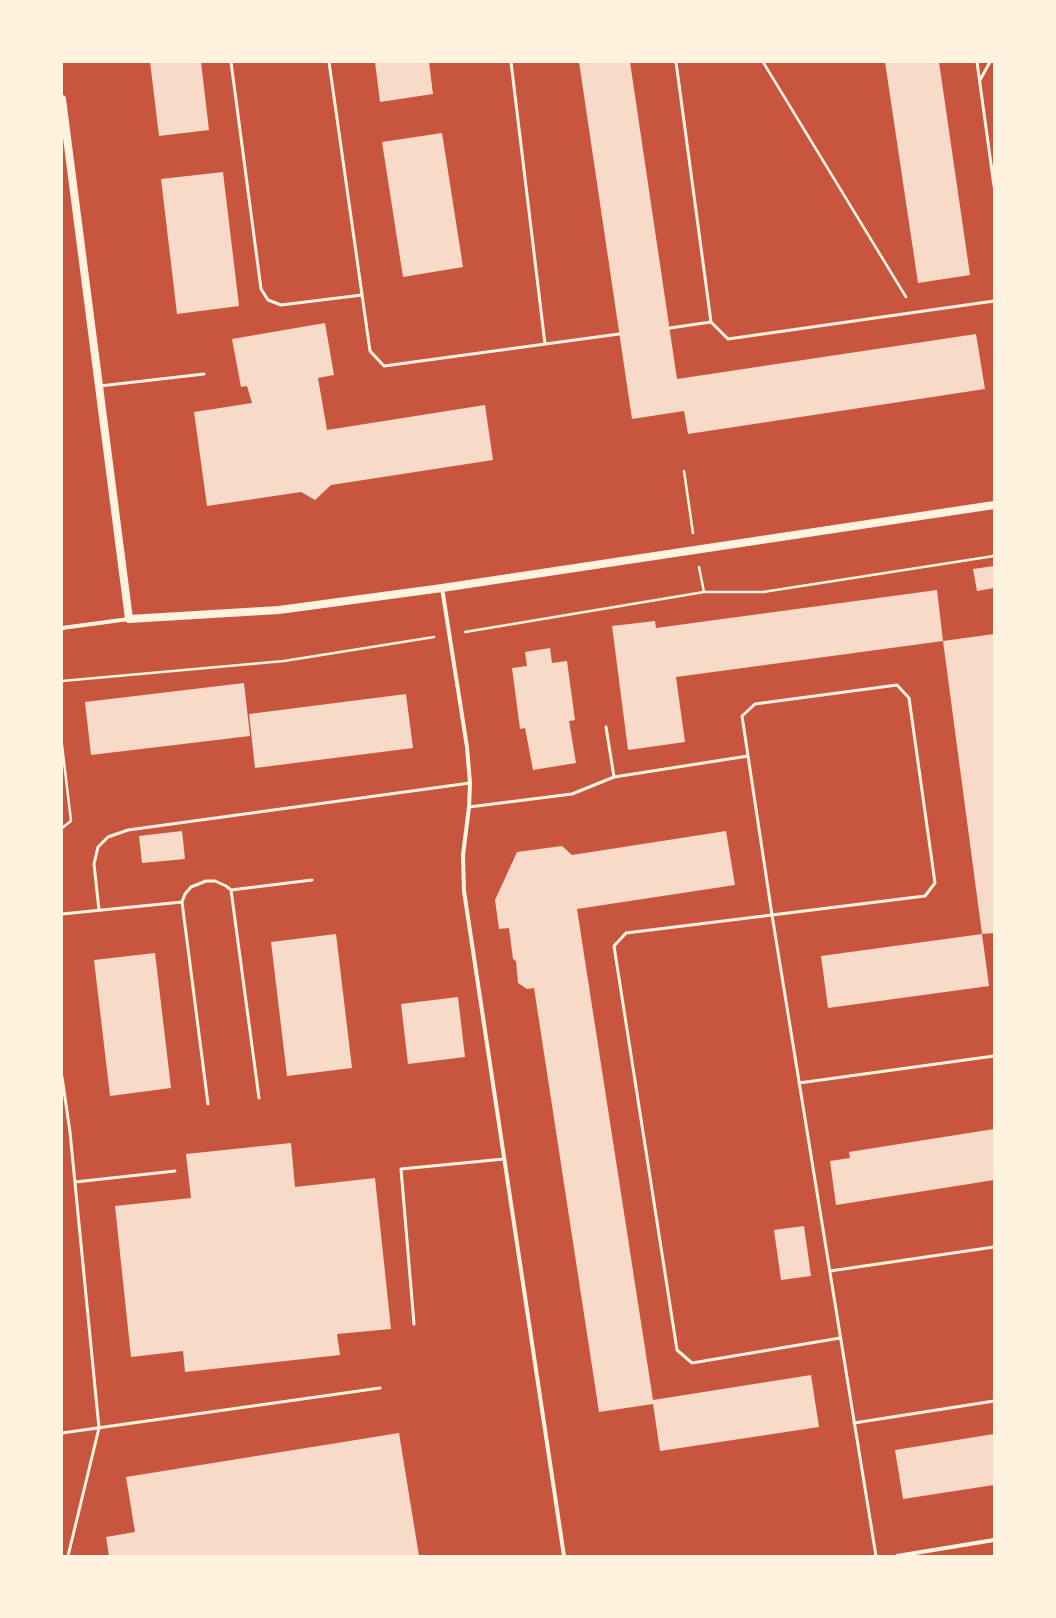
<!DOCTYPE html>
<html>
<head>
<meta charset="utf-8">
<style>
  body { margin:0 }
  #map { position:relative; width:1056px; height:1618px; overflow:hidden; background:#c8553d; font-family:Arial,sans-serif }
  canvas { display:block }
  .frame { position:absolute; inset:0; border:63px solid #fff3e0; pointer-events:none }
</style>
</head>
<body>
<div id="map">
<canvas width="1056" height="1618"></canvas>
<div class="frame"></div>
</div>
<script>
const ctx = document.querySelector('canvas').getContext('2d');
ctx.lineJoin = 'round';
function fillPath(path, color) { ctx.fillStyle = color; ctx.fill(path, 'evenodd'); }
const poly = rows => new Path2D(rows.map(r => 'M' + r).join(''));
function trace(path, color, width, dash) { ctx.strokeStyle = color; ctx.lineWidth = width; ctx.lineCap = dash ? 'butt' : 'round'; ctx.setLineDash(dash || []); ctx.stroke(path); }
fillPath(poly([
  [150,62,201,62,209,130,159,136],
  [375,62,429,62,433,94,380,102],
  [579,62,630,62,677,379,976,334,985,389,688,434,684,411,632,419],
  [885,62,939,62,970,275,918,283],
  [442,133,463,267,403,277,382,142],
  [223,172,239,306,177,314,161,179],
  [325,323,334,375,318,378,327,430,485,405,493,460,331,485,315,500,301,492,207,506,194,412,252,403,247,386,241,387,232,339],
  [994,566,994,588,977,591,973,569],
  [937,590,943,641,676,677,685,742,628,750,612,626,655,621,656,628],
  [994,634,994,933,982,934,943,641],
  [550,648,552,663,567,661,575,720,569,721,576,763,533,770,525,728,520,729,512,668,527,666,525,652],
  [244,683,250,736,91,755,85,702],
  [406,694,413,748,255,768,249,714],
  [182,831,185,859,142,863,139,836],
  [726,831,735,885,577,909,653,1400,811,1375,819,1427,660,1451,653,1404,599,1412,534,988,527,989,518,983,516,961,513,959,509,928,499,929,495,900,517,852,562,846,572,855],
  [336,934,352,1068,287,1076,271,942],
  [982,934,989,986,828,1008,821,956],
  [155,953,171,1088,110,1096,94,960],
  [458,997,465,1057,408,1064,401,1004],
  [994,1129,994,1180,836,1205,830,1161,850,1158,849,1152],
  [291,1143,295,1187,375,1178,391,1329,337,1334,340,1355,185,1372,183,1351,131,1357,115,1206,191,1198,186,1154],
  [804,1226,811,1276,781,1280,774,1230],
  [399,1433,419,1556,109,1556,106,1537,135,1532,126,1477],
  [994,1434,994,1485,903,1499,895,1450]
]), '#f7dbc8');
trace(poly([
  [763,62,906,297],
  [684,471,693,533],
  [699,567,704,592],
  [465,632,704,592,763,592,994,556],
  [62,681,284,661,434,637],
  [62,745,71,821,62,828]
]), '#fff3e0', 2.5);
trace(poly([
  [231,62,261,289,268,300,281,305,362,295],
  [329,62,370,351,384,366,619,334],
  [511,62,545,344],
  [676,62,711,322,728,339,994,301],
  [977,62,994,186],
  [980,80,990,62],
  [670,328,711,322],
  [100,386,204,374],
  [606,727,614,777],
  [469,807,572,794,614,777,748,756],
  [231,890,312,880],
  [182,902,185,894,191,887,206,881,215,881,226,886,231,890,259,1098],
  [99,910,94,864,98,847,108,837,128,830,470,783],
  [62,914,182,902,208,1104],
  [62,1077,70,1132,99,1428,68,1556],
  [799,1083,994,1056],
  [75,1182,175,1171],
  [830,1271,994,1247],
  [414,1324,401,1169,504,1159],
  [840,1338,692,1363,677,1350,614,946,626,933,772,915,925,896,935,883,909,698,897,685,755,704,742,716,772,915,876,1556],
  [854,1423,994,1401],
  [62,1433,380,1388]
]), '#fff3e0', 3);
trace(poly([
  [442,588,467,747,470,783,469,807,463,855,464,891,564,1556],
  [62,628,129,619],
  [897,1556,994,1540]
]), '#fff3e0', 4);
trace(poly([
  [62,99,129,619,279,610,442,588,994,505]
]), '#fff3e0', 8);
</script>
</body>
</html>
